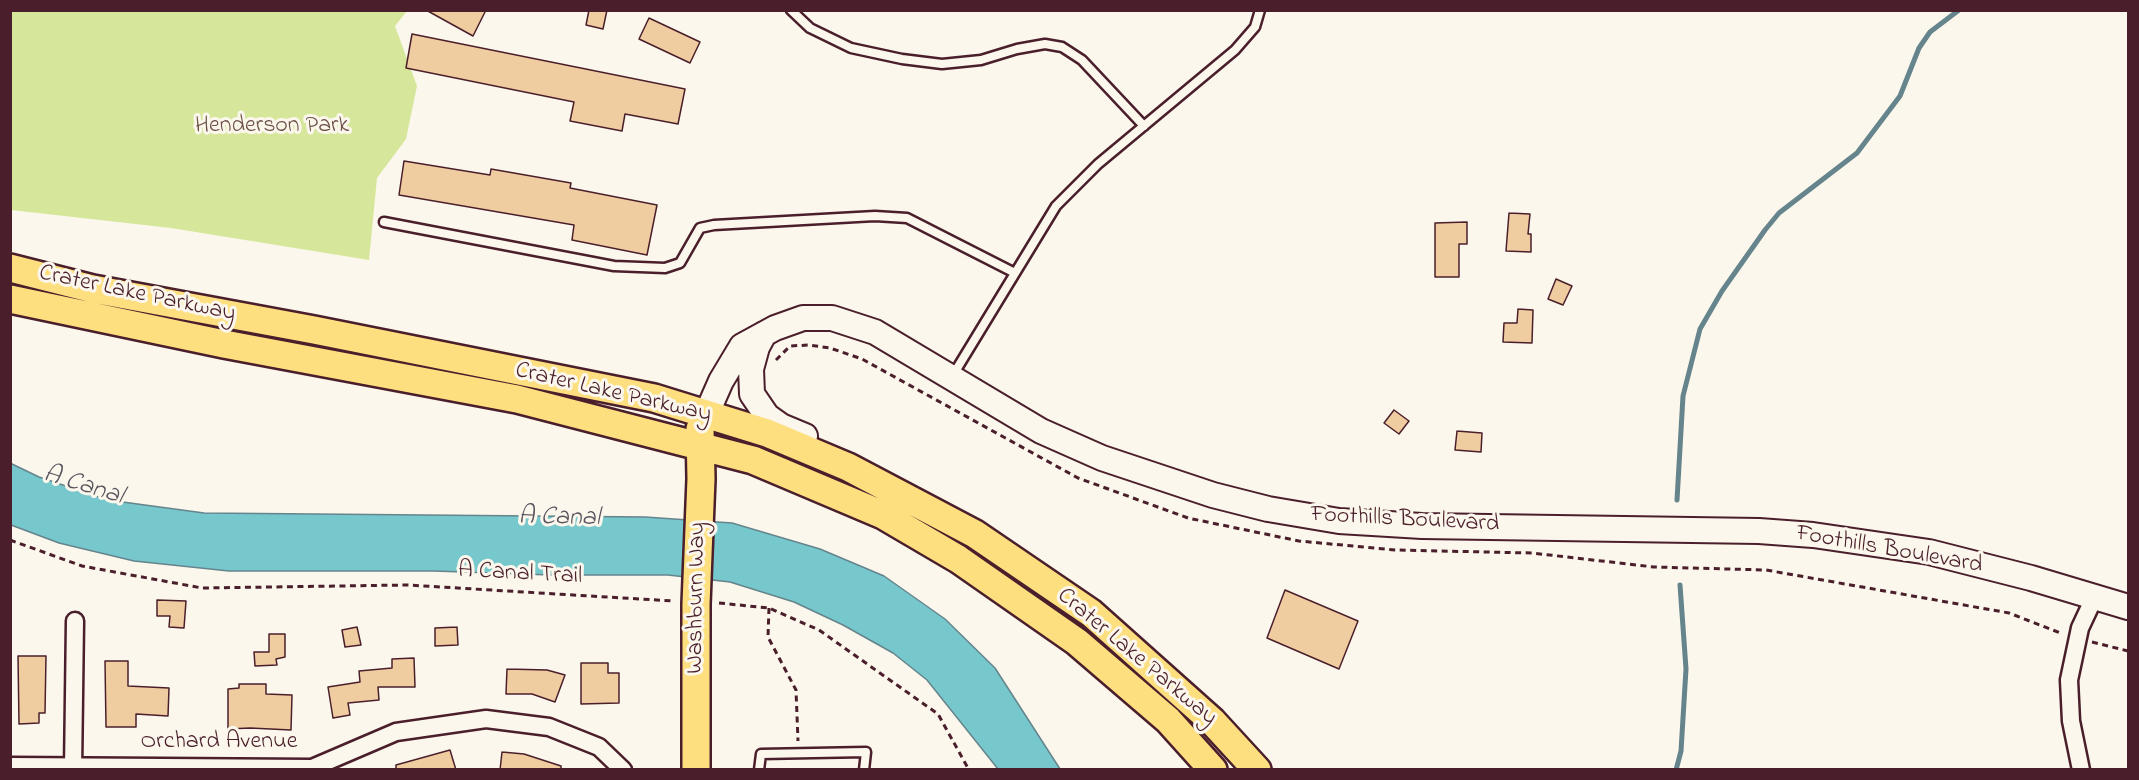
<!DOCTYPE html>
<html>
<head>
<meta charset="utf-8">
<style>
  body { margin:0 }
  #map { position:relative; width:2139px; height:780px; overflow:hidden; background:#fbf7ec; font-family:"Indie Flower",sans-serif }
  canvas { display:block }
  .frame { position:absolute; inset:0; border:12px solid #4a1f2b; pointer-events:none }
</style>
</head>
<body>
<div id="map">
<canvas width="2139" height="780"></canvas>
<div class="frame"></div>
</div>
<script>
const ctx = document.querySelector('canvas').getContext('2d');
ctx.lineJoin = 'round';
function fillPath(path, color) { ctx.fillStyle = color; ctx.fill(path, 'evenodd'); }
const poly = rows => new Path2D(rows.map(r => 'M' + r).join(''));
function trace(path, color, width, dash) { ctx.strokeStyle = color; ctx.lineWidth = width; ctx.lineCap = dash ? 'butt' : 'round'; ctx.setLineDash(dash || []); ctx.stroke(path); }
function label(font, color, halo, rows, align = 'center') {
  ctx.font = font + ' "Indie Flower",sans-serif'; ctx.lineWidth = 6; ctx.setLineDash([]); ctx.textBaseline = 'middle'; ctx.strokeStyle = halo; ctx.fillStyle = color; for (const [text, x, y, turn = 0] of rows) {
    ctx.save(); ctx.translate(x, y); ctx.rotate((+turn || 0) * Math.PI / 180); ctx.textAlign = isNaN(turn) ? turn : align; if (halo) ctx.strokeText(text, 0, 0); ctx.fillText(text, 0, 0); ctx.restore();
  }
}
fillPath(poly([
  [11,11,407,11,395,26,417,86,406,139,377,178,369,260,171,228,11,210]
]), '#d6e79b');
const water = poly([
  [10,463,39,477,108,500,204,513,645,517,732,523,820,549,884,576,945,619,995,668,1060,769,998,769,927,680,893,653,843,625,794,602,730,582,668,575,551,575,434,571,229,571,134,561,59,543,11,525,10,463]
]);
fillPath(water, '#77c8cd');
trace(water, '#65848c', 1.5);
trace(poly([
  [1677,500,1683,396,1700,329,1722,291,1765,230,1779,213,1857,153,1900,96,1919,48,1930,32,1959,10],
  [1676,770,1681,751,1686,669,1680,585]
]), '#65848c', 5);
const building = poly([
  [426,10,486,10,473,36,426,10],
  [589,10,607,10,603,29,586,25,589,10],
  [649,18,700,42,690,63,639,39,649,18],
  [412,34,685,89,678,124,625,114,622,131,570,121,574,102,406,68,412,34],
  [404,161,490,175,491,169,571,183,570,188,657,205,647,255,572,240,574,225,399,195,404,161],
  [1509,213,1530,214,1528,234,1531,234,1531,252,1506,251,1509,213],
  [1467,222,1467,244,1459,244,1459,277,1435,277,1435,223,1467,222],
  [1556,279,1572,286,1563,305,1548,299,1556,279],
  [1518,309,1533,310,1532,343,1503,342,1504,323,1517,323,1518,309],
  [1394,410,1409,421,1399,434,1384,423,1394,410],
  [1457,431,1482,433,1481,452,1455,450,1457,431],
  [1285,590,1358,621,1339,669,1267,638,1285,590],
  [157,600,186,601,184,628,169,627,170,616,157,616,157,600],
  [357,627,361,645,345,647,342,630,357,627],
  [457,627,458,645,435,646,435,628,457,627],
  [269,634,285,634,285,657,276,659,277,665,255,666,254,652,269,652,269,634],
  [18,656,46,656,45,713,39,713,39,723,19,724,18,656],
  [414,658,415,687,378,687,379,700,348,703,350,715,333,718,328,687,360,682,359,671,392,668,392,659,414,658],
  [105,661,128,661,128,686,169,688,168,716,136,714,136,727,106,727,105,661],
  [581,663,608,663,608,673,619,673,619,703,581,704,581,663],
  [507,669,547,670,565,675,555,702,532,694,506,694,507,669],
  [239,684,266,684,266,694,292,695,291,730,250,728,228,729,228,689,239,688,239,684],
  [450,750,456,770,396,770,396,765,450,750],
  [502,752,524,754,561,766,561,770,500,770,502,752]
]);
fillPath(building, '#f0cda1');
trace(building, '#4a1f2b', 1.5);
const service = poly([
  [791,10,810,28,851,48,902,59,942,64,981,60,1017,49,1045,44,1062,47,1082,60,1144,126],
  [384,222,614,266,665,268,680,263,700,228,714,225,875,216,907,218,1015,273],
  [953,375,1056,206,1098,164,1235,50,1255,27,1260,10],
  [759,770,761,754,866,752,864,770]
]);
const minor = poly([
  [10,766,312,768,396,732,486,719,549,727,599,747,623,770],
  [73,770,75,621],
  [2081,770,2071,721,2069,680,2080,628,2095,596]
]);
const secondary = poly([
  [764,334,757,347,751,369,752,394,767,416,781,426,805,436],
  [706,415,721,381,742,346,775,328,803,318,832,318,875,332,1041,431,1102,458,1213,495,1268,509,1339,521,1422,526,1759,531,1813,535,1929,552,2031,578,2128,607]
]);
const primary = poly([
  [10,268,93,289,314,330,654,398,767,433,848,467,975,534,1091,613,1212,721,1257,770],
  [10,299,224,344,517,399,753,460,883,515,958,559,1077,642,1168,720,1213,770],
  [696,770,696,604,701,479,700,429]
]);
trace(service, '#4a1f2b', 13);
trace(minor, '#4a1f2b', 21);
trace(secondary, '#4a1f2b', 28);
trace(primary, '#4a1f2b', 32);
trace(poly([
  [776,360,790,346,809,345,830,348,862,359,1078,478,1188,518,1212,523,1299,541,1395,550,1532,553,1654,567,1766,570,2009,613,2063,634],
  [10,540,82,566,202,588,407,585,674,601],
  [719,603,769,608,819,630,938,714,969,770],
  [769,608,768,637,796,690,798,741],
  [2092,642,2128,651]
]), '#4a1f2b', 3, [6, 4.5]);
trace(service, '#fbf7ec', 8);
trace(minor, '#fbf7ec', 16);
trace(secondary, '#fbf7ec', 24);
trace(primary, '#fedf80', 27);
label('24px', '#6d5147', '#fbf7ec', [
  ["Henderson Park",272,127]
]);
label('24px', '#4a1f2b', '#fbf7ec', [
  ["Crater Lake Parkway",137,295,12],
  ["Crater Lake Parkway",613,394,13],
  ["Foothills Boulevard",1405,521,3],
  ["Foothills Boulevard",1889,551,10],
  ["A Canal Trail",520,575,3],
  ["Washburn Way",698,598,-89],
  ["Crater Lake Parkway",1136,658,40],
  ["Orchard Avenue",219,743]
]);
label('italic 26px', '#58525c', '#fbf7ec', [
  ["A Canal",83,487,17],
  ["A Canal",559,519,1]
]);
</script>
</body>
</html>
